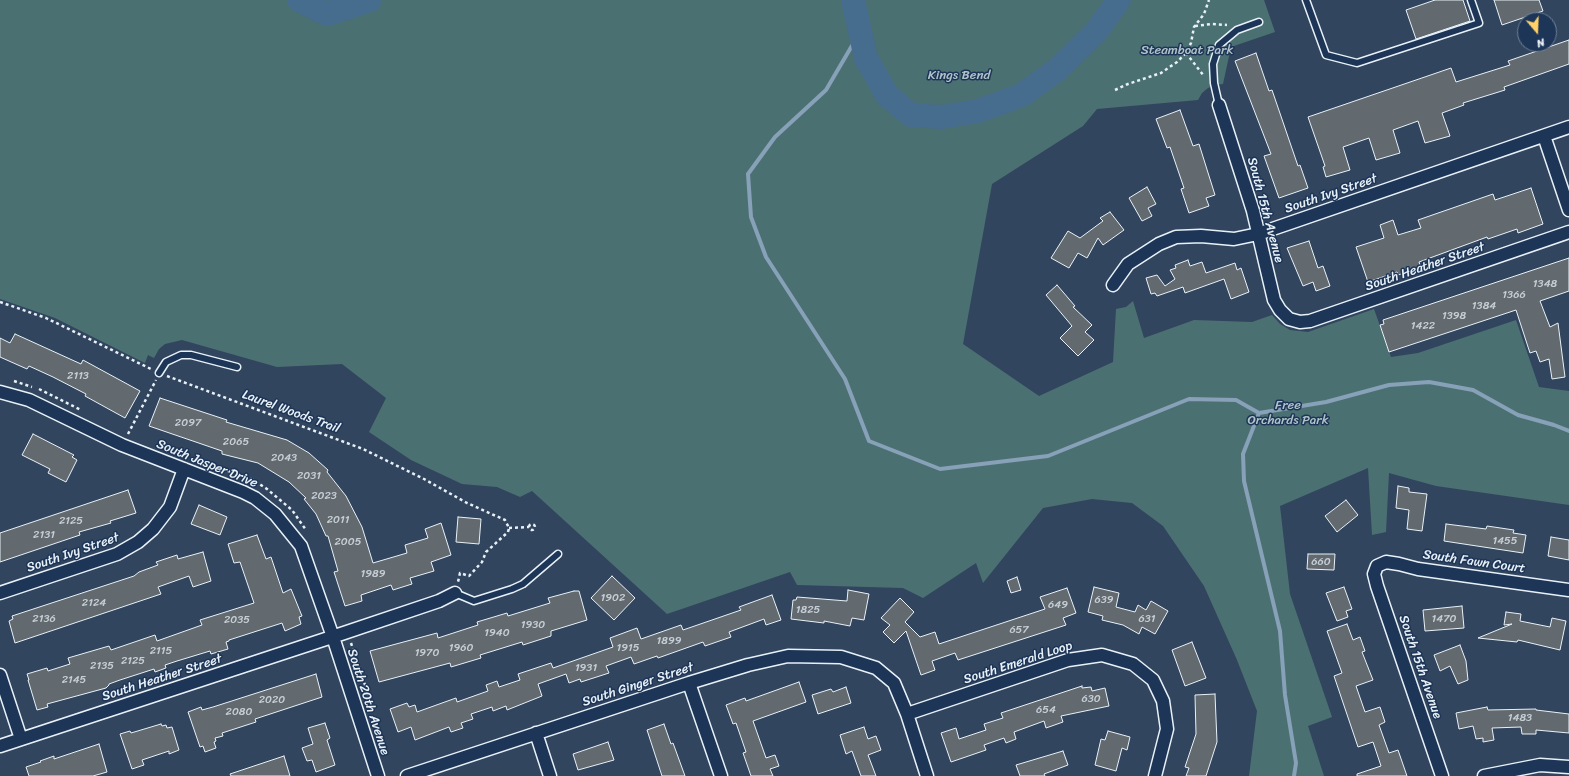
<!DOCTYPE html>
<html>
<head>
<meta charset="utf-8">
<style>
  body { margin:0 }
  #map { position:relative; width:1569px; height:776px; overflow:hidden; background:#32455e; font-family:Sriracha,sans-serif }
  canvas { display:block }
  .north { position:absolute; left:1517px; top:12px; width:40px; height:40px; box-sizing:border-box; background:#1d3557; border:1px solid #6e8097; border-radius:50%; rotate:161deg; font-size:11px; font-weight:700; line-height:16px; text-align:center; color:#e8f1f8 }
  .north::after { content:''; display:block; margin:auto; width:14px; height:18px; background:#ffd166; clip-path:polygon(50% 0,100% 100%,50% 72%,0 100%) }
</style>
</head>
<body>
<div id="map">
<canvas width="1569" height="776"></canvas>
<div class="north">N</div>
</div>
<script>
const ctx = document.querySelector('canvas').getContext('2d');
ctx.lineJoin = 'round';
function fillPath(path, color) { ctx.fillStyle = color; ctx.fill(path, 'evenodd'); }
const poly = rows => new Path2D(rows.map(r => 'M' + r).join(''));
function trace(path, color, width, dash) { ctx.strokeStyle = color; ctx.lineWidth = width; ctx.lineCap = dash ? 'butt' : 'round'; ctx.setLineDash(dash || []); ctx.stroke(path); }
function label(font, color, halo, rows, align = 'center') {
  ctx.font = font + ' Sriracha,sans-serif'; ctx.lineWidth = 3; ctx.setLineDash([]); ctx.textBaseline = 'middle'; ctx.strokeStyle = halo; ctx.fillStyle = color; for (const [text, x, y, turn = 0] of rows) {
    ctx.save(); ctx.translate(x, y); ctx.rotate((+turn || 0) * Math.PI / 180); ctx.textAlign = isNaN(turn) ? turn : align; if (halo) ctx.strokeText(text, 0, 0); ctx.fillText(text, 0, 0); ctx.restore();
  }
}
fillPath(poly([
  [0,0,1264,0,1275,32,1231,47,1223,84,1215,85,1208,88,1202,93,1198,100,1097,109,1083,126,992,184,963,344,1039,396,1113,362,1116,309,1126,307,1133,301,1144,338,1194,320,1252,322,1272,315,1280,324,1290,330,1308,332,1374,309,1391,357,1418,353,1516,320,1539,387,1569,391,1569,505,1436,486,1389,473,1386,532,1372,535,1368,468,1280,506,1290,594,1332,717,1308,726,1324,776,1249,776,1257,711,1237,660,1204,586,1163,526,1132,503,1092,499,1043,508,983,583,976,563,923,598,903,588,797,585,790,572,667,614,532,491,520,497,497,487,462,484,411,460,369,432,386,398,342,364,277,367,182,340,165,344,159,349,154,358,148,355,145,363,55,318,0,299]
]), '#4b7072');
trace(poly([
  [860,32,826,90,775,137,748,174,751,217,766,257,845,379,869,441,940,469,1048,456,1189,399,1236,400,1259,413,1326,402,1389,385,1429,382,1473,390,1518,415,1554,425,1569,431],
  [1259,413,1243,454,1244,481,1280,631,1285,695,1296,763,1294,776]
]), '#87a1b8', 4);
trace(poly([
  [299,0,327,14,370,0],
  [853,0,866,58,887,95,911,115,942,117,978,111,1022,95,1058,69,1096,32,1119,0]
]), '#466c8e', 24);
const building = poly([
  [1435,0,1463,0,1470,21,1416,39,1406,10,1435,0],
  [1494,0,1539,0,1543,11,1502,25,1494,0],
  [1569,40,1569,64,1504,87,1505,90,1463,103,1464,105,1442,113,1450,136,1425,143,1418,121,1393,130,1400,153,1376,160,1369,138,1343,147,1350,170,1326,177,1323,167,1325,166,1308,117,1451,68,1456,82,1510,65,1508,61,1569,40],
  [1256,53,1269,91,1272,90,1298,166,1300,165,1308,188,1279,198,1264,156,1271,154,1235,61,1256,53],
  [1180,110,1193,146,1199,144,1215,195,1206,198,1209,206,1189,213,1181,189,1184,188,1170,147,1167,148,1156,119,1180,110],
  [1147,187,1156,204,1148,208,1152,216,1142,221,1129,198,1147,187],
  [1531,188,1543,224,1518,233,1517,229,1488,239,1487,237,1419,262,1421,268,1398,275,1397,272,1368,282,1356,247,1384,238,1380,225,1393,220,1398,235,1421,228,1418,220,1493,194,1495,200,1531,188],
  [1110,212,1124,230,1103,245,1098,238,1087,258,1078,253,1069,268,1051,258,1068,231,1080,238,1103,221,1100,218,1110,212],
  [1309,241,1318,268,1323,266,1330,286,1316,291,1313,282,1303,286,1287,248,1309,241],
  [1569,258,1569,291,1540,301,1550,327,1558,323,1565,377,1552,379,1549,359,1540,362,1536,351,1530,353,1516,310,1389,352,1380,325,1384,324,1383,320,1569,258],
  [1188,260,1190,266,1202,262,1206,273,1235,263,1237,270,1241,268,1249,292,1231,299,1224,279,1185,293,1183,287,1157,296,1155,293,1151,294,1146,278,1157,275,1165,286,1175,279,1170,270,1176,268,1175,265,1188,260],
  [1057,285,1075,306,1073,307,1092,325,1085,332,1094,340,1078,356,1060,338,1072,326,1046,295,1057,285],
  [15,334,81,364,83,360,140,391,125,418,85,396,86,394,53,377,29,366,27,369,0,357,0,338,10,343,15,334],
  [160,398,227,420,226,422,287,440,309,453,328,470,327,472,346,496,362,527,373,563,407,553,405,545,428,538,425,529,441,523,451,555,431,562,434,571,410,578,412,584,393,590,391,585,361,595,362,601,345,606,334,572,338,571,328,536,326,536,316,514,304,499,306,498,289,482,258,463,222,454,222,451,149,426,160,398],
  [33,434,74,455,72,457,77,460,66,482,48,473,50,469,22,455,33,434],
  [1398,486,1409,488,1409,492,1427,494,1422,531,1407,529,1409,510,1396,508,1398,486],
  [128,490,136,513,110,521,111,523,79,532,80,535,0,562,0,533,128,490],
  [1346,500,1358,515,1337,532,1325,516,1346,500],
  [199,505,227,517,220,535,191,524,199,505],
  [458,517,481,519,479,544,456,542,458,517],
  [1446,524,1486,529,1487,526,1514,530,1513,533,1526,535,1523,553,1444,541,1446,524],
  [257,535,266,559,271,557,283,593,291,589,302,616,299,617,301,624,285,631,282,623,229,640,229,641,226,642,228,649,211,654,210,651,177,661,165,665,166,668,155,672,154,669,120,680,109,684,109,685,106,688,47,704,48,707,37,710,28,680,29,680,27,674,47,668,48,671,70,664,68,658,109,646,111,650,155,635,157,641,202,625,200,620,254,603,240,562,234,563,228,544,257,535],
  [1551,537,1569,540,1569,560,1548,556,1551,537],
  [203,552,211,581,193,587,189,576,158,587,161,594,15,643,9,621,13,619,12,616,134,576,139,572,158,565,156,562,177,555,178,559,203,552],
  [1308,554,1335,554,1334,570,1307,569,1308,554],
  [612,576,635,598,614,620,591,598,612,576],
  [1017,577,1021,590,1011,593,1007,581,1017,577],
  [1094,587,1119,593,1116,607,1135,612,1138,605,1146,610,1151,601,1168,611,1155,634,1142,627,1139,634,1123,625,1102,620,1103,616,1088,612,1094,587],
  [1344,587,1352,609,1346,611,1348,617,1337,621,1326,593,1344,587],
  [1067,588,1076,613,1063,618,1066,625,958,660,955,653,932,661,935,670,921,675,906,631,894,643,883,632,890,625,881,618,900,598,914,612,905,622,920,637,935,632,939,644,1045,609,1040,597,1067,588],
  [848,590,869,594,864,620,852,618,850,626,824,621,824,623,791,619,793,600,796,600,797,597,847,601,848,590],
  [574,591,579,591,587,620,551,631,551,636,523,645,522,642,480,655,481,658,451,667,450,663,379,682,370,651,437,633,438,638,478,625,477,622,507,613,508,616,550,603,548,598,574,591],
  [772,595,781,620,766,625,764,619,729,632,731,637,705,646,703,642,658,658,657,656,634,664,631,657,606,666,609,673,581,682,580,679,569,683,566,674,538,684,542,696,507,710,506,706,493,711,492,707,471,714,473,719,461,723,463,728,451,732,449,727,415,740,411,727,398,732,390,709,407,703,409,707,415,705,417,712,456,698,457,702,488,691,486,685,497,681,499,687,520,680,518,674,551,663,553,668,613,647,610,638,637,628,641,639,681,625,683,630,741,610,739,607,772,595],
  [1462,606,1464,628,1425,631,1423,610,1462,606],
  [1506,612,1521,614,1520,621,1550,627,1552,618,1566,621,1560,650,1518,640,1517,642,1478,638,1512,624,1504,625,1506,612],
  [1347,624,1353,640,1360,637,1365,651,1362,652,1373,680,1356,686,1365,712,1380,707,1385,722,1379,725,1389,753,1398,750,1407,776,1357,776,1357,774,1381,766,1373,742,1358,747,1334,676,1342,673,1327,631,1347,624],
  [1192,642,1206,678,1185,686,1172,650,1192,642],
  [1460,645,1466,661,1468,680,1458,684,1450,666,1440,671,1434,655,1460,645],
  [316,674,322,697,255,719,256,722,222,733,223,736,215,738,216,741,214,742,216,748,205,752,203,746,200,747,188,712,201,707,202,710,213,707,316,674],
  [799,682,806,702,753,721,766,758,775,755,779,766,770,769,773,776,751,776,743,753,746,752,736,723,733,724,726,705,745,698,746,701,799,682],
  [1082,686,1082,688,1091,687,1092,691,1105,688,1109,706,1061,716,1063,722,1046,728,1044,721,1014,732,1016,739,1006,743,1004,738,984,745,986,750,951,762,941,733,956,728,959,739,986,730,984,724,1003,718,1001,713,1082,686],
  [846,687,851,703,818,714,812,695,831,689,833,692,846,687],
  [1215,694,1217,742,1206,776,1186,776,1189,768,1185,767,1196,734,1195,695,1215,694],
  [1487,707,1488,710,1536,709,1536,710,1569,714,1569,733,1536,730,1536,734,1522,734,1521,727,1492,728,1494,740,1483,742,1483,738,1476,739,1473,726,1459,729,1456,713,1487,707],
  [325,723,330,738,327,740,335,765,316,772,312,760,307,761,302,748,313,744,308,728,325,723],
  [161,724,162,726,166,725,167,728,172,727,179,750,169,754,169,751,142,760,144,765,132,769,120,734,130,731,131,733,161,724],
  [664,724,671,744,673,743,685,776,662,776,647,730,664,724],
  [864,727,868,739,876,736,881,750,868,755,876,776,861,776,852,751,846,754,840,735,864,727],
  [1108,731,1130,737,1127,750,1122,748,1116,771,1095,765,1101,739,1105,740,1108,731],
  [608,742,614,760,578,770,573,754,608,742],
  [99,744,107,772,93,776,29,776,26,767,41,762,40,761,54,756,54,759,99,744],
  [1063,751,1068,765,1044,774,1045,776,1020,776,1016,765,1063,751],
  [284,756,290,776,231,776,230,774,284,756]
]);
fillPath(building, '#636a6f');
trace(building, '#e8f1f8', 1);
const service = poly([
  [1306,0,1326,55,1357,63,1479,23,1471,0],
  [1219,105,1214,83,1213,64,1219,45,1237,30,1259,22],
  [159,373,166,362,181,355,191,355,237,367],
  [455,593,474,601,512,589,523,584,558,554]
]);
const minor = poly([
  [1219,105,1253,211,1274,300,1280,310,1289,319,1300,322,1310,321,1569,232],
  [1544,136,1569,210],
  [1113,285,1128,264,1159,244,1176,237,1201,236,1234,239,1258,234,1569,127],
  [0,392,29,400,122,445,243,492,255,498,275,514,301,546,333,637,378,776],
  [0,593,117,554,138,542,153,529,170,507,184,469],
  [0,675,21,739],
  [689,683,721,776],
  [907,714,1068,660,1102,655,1133,664,1153,680,1163,701,1167,729,1155,776],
  [536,733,550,776],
  [0,746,344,633,439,601,455,593],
  [407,776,689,683,748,665,788,656,841,657,876,668,894,683,907,714,927,776],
  [1442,776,1377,586,1374,574,1377,566,1386,562,1399,564,1418,569,1569,590],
  [1484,776,1540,765,1569,767]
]);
trace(service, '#e8f1f8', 9);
trace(minor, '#e8f1f8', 15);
trace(poly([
  [1195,26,1212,24,1227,25],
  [1186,53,1204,76],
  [1115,90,1128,84,1161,73,1177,62,1186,53,1191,43,1194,27,1204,14,1209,0],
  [0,302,46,318,151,369],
  [167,376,363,449,424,479,467,503,505,520,509,528,508,532,486,552,482,562,469,576,460,573,458,582],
  [14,381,32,387],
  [39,389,81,410],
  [128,434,156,380],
  [216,467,250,478,267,489,292,510,306,530],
  '529 527a3 3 0 1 1 6 0a3 3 0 1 1-6 0Z',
  [509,528,529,527],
  [351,643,369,697,368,705]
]), '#e8f1f8', 2.5, [3, 3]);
trace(service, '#1d3557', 6);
trace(minor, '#1d3557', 12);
label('11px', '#c7cfd6', null, [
  ["1348",1545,284],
  ["1366",1514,295],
  ["1384",1484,306],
  ["1398",1454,316],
  ["1422",1423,326],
  ["2113",78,376],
  ["2097",188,423],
  ["2065",236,442],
  ["2043",284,458],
  ["2031",309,476],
  ["2023",324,496],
  ["2011",338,520],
  ["2125",71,521],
  ["2131",44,535],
  ["1455",1505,541],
  ["2005",348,542],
  ["660",1321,562],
  ["1989",373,574],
  ["1902",613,598],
  ["639",1104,600],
  ["2124",94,603],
  ["649",1058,605],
  ["1825",808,610],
  ["2136",44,619],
  ["631",1147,619],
  ["1470",1444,619],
  ["2035",237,620],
  ["1930",533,625],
  ["657",1019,630],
  ["1940",497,633],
  ["1899",669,641],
  ["1960",461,648],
  ["1915",628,648],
  ["2115",161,651],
  ["1970",427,653],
  ["2125",133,661],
  ["2135",102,666],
  ["1931",586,668],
  ["2145",74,680],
  ["630",1091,699],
  ["2020",272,700],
  ["654",1046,710],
  ["2080",239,712],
  ["1483",1520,718]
]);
label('13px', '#b1c4c9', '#1d3557', [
  ["Steamboat Park",1187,51],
  ["Kings Bend",959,76],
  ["Free",1288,406],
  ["Orchards Park",1288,421]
]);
label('13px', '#e8f1f8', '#1d3557', [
  ["South Ivy Street",1331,194,-19],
  ["South 15th Avenue",1265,210,75],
  ["South Heather Street",1425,267,-19],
  ["Laurel Woods Trail",291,412,20],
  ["South Jasper Drive",207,464,22],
  ["South Ivy Street",73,553,-19],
  ["South Fawn Court",1474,562,8],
  ["South Emerald Loop",1018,663,-18],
  ["South 15th Avenue",1420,667,71],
  ["South Heather Street",162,678,-18],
  ["South Ginger Street",638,685,-18],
  ["South 20th Avenue",368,702,72]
]);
</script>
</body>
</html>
